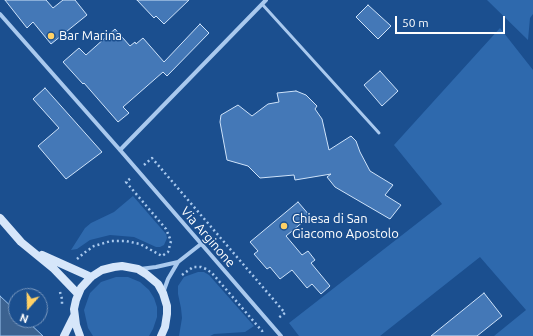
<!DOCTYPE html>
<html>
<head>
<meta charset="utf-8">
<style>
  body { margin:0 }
  #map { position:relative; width:533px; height:336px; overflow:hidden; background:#1b4f8f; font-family:Ubuntu,sans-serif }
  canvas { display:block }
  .north { position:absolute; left:8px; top:288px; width:40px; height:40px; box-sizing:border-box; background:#1b4f8f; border:1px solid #7695bc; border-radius:50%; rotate:200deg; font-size:11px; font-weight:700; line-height:16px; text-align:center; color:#fff }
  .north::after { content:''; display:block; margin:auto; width:14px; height:18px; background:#ffd166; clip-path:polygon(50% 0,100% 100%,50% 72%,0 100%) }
  .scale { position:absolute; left:395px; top:16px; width:110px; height:18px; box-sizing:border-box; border:2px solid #fff; border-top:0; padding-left:5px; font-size:12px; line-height:14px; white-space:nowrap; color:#fff; -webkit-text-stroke:3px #1b4f8f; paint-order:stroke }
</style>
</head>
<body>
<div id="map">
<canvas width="533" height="336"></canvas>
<div class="north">N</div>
<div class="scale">50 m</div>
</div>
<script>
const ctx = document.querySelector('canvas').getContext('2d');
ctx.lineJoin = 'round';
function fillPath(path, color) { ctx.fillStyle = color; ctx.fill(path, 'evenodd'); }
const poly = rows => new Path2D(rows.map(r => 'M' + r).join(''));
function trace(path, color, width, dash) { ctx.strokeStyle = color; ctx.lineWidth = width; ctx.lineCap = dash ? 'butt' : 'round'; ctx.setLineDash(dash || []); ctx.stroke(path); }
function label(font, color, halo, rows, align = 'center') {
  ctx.font = font + ' Ubuntu,sans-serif'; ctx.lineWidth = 3; ctx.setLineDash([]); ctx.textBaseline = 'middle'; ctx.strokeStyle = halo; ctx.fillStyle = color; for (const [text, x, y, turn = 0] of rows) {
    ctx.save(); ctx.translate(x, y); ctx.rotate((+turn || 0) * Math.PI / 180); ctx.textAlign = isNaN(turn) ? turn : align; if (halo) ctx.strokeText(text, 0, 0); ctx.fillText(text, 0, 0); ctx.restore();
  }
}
fillPath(poly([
  [487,0,533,0,533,14,530,18,528,40],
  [500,28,533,70,533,336,494,336,526,310,480,257,380,336,299,336,289,323,442,204,394,145],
  [133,196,166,234,167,238,164,245,160,247,156,247,134,237,110,235,90,240,77,249,71,250,85,228,91,223,114,212],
  [198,272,204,272,209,275,254,326,245,332,214,334,210,336,179,336,182,318,181,308,178,294,178,286,184,277],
  [116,277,128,277,140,282,149,290,154,298,157,307,157,317,153,329,149,336,93,336,88,328,84,310,90,293,101,282]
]), '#2e69ad');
const water = poly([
  [0,296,16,311,16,320,26,320,43,336,0,336,0,296]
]);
fillPath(water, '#3c6290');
trace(water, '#9cc4f0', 1);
const building = poly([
  [5,0,46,0,53,8,63,0,75,0,87,15,51,44,33,22,27,28,5,0],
  [137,0,189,0,164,24,156,16,154,18,137,0],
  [368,5,391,26,378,39,356,17,368,5],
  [200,24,209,33,167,76,163,72,123,107,129,113,118,122,84,83,83,84,63,62,79,48,86,55,115,29,130,46,135,42,136,44,143,38,164,62,200,24],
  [380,71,398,91,382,106,364,85,380,71],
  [45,88,102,152,66,179,38,146,59,128,33,99,45,88],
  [296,91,306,95,317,106,315,109,322,119,329,150,351,136,356,141,360,152,370,171,393,185,385,195,401,205,390,219,335,187,327,177,331,174,295,180,294,175,260,178,248,166,227,160,220,122,221,115,238,105,252,116,268,104,279,102,277,93,296,91],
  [298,202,310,216,286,236,302,255,308,251,315,260,311,263,330,286,321,294,312,284,307,288,292,270,280,279,270,267,267,269,254,254,258,251,250,242,298,202],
  [484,293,502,316,477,336,431,336,484,293]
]);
fillPath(building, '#4478b7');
trace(building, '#cfe3fa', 1);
trace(poly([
  [144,165,152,158,285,313,277,319],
  [77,259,84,253,94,246,111,241,126,241,140,244,162,256,168,252,171,241,166,229,126,182,132,177],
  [182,275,193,267,201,267,206,269,212,273,262,331,264,330],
  [60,292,62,299,62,306]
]), '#a9c9ee', 2.5, [2, 3]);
trace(poly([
  [262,4,379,133]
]), '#a9c9ee', 3);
trace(poly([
  [0,14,120,150,281,336],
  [120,150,266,0],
  [140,269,156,267,178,262],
  [163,293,168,279,178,262,201,244]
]), '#a9c9ee', 4);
trace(poly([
  [0,218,21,242,54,269,78,294],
  [42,255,91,277],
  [64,336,74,316],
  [80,336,76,325,74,309,76,300,81,288,91,277,102,270,114,267,122,266,138,269,146,274,158,284,163,293,167,306,167,314,165,327,161,336]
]), '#d6e6fa', 8);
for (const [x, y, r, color] of [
  [51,36,4,"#ffd166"],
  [284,226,4,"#ffd166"]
]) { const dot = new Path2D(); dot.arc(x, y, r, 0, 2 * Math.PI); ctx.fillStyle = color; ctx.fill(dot); trace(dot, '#1b4f8f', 1.5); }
label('13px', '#fff', '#1b4f8f', [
  ["Bar Marina",59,36],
  ["Chiesa di San",292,219],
  ["Giacomo Apostolo",292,234]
], 'left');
label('13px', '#fff', '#1b4f8f', [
  ["Via Arginone",208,237,49]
]);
</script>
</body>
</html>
